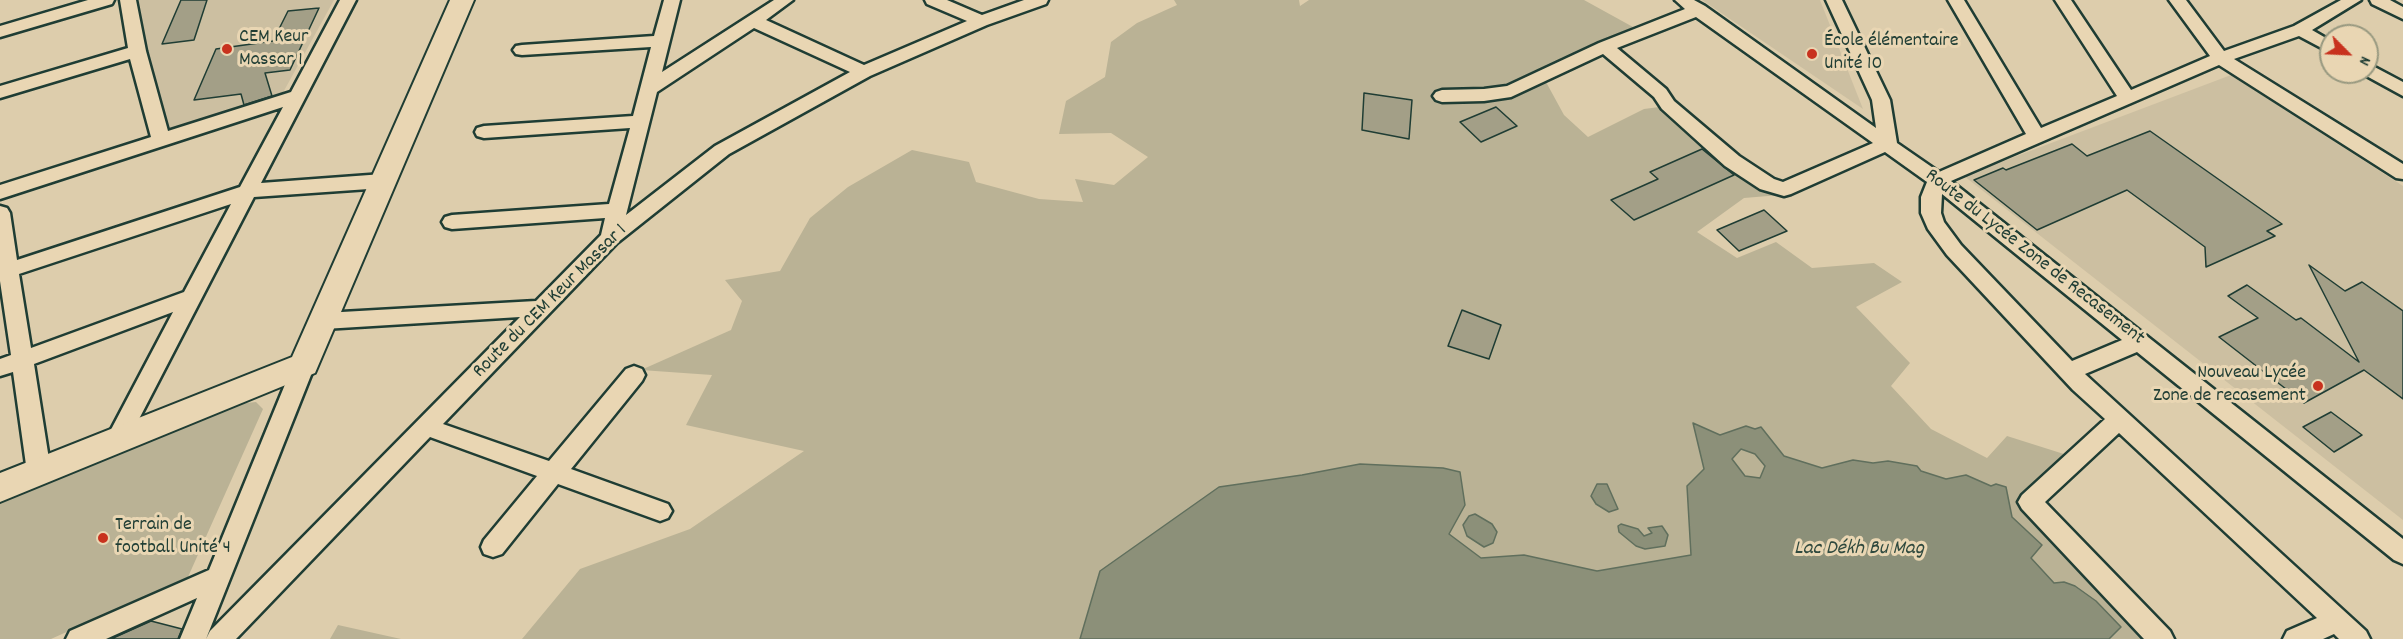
<!DOCTYPE html>
<html>
<head>
<meta charset="utf-8">
<style>
  body { margin:0 }
  #map { position:relative; width:2403px; height:639px; overflow:hidden; background:#ddcdac; font-family:Dekko,sans-serif }
  canvas { display:block }
  .north { position:absolute; left:2319px; top:24px; width:60px; height:60px; box-sizing:border-box; background:#e9d6b3; border:2px solid #989980; border-radius:50%; rotate:114deg; font-size:16px; font-weight:700; line-height:24px; text-align:center; color:#1f3d34 }
  .north::after { content:''; display:block; margin:auto; width:21px; height:27px; background:#c8321e; clip-path:polygon(50% 0,100% 100%,50% 72%,0 100%) }
</style>
</head>
<body>
<div id="map">
<canvas width="2403" height="639"></canvas>
<div class="north">N</div>
</div>
<script>
const ctx = document.querySelector('canvas').getContext('2d');
ctx.lineJoin = 'round';
function fillPath(path, color) { ctx.fillStyle = color; ctx.fill(path, 'evenodd'); }
const poly = rows => new Path2D(rows.map(r => 'M' + r).join(''));
function trace(path, color, width, dash) { ctx.strokeStyle = color; ctx.lineWidth = width; ctx.lineCap = dash ? 'butt' : 'round'; ctx.setLineDash(dash || []); ctx.stroke(path); }
function label(font, color, halo, rows, align = 'center') {
  ctx.font = font + ' Dekko,sans-serif'; ctx.lineWidth = 6; ctx.setLineDash([]); ctx.textBaseline = 'middle'; ctx.strokeStyle = halo; ctx.fillStyle = color; for (const [text, x, y, turn = 0] of rows) {
    ctx.save(); ctx.translate(x, y); ctx.rotate((+turn || 0) * Math.PI / 180); ctx.textAlign = isNaN(turn) ? turn : align; if (halo) ctx.strokeText(text, 0, 0); ctx.fillText(text, 0, 0); ctx.restore();
  }
}
fillPath(poly([
  [134,0,334,0,280,98,168,134],
  [1702,0,1820,0,1863,109],
  [2231,75,2403,186,2403,520,1964,176]
]), '#ccbfa1');
fillPath(poly([
  [1174,0,1299,0,1300,6,1309,0,1584,0,1633,27,1546,82,1564,115,1588,137,1644,109,1667,106,1770,177,1780,195,1744,198,1697,232,1737,258,1776,242,1812,268,1874,263,1902,282,1856,307,1910,363,1891,386,1931,429,1987,458,2007,436,2067,455,2032,486,2157,639,522,639,580,569,690,529,804,451,686,425,712,375,641,370,731,330,742,301,725,280,780,271,810,218,848,187,912,150,969,162,976,182,1039,199,1083,202,1075,179,1114,185,1148,157,1111,133,1059,134,1066,101,1105,77,1111,42,1137,23,1177,5],
  [256,402,263,409,188,577,51,639,0,639,0,498,236,404],
  [338,625,401,639,330,639]
]), '#bab295');
const water = poly([
  [1693,423,1720,435,1746,426,1755,429,1761,427,1784,456,1822,468,1853,460,1873,463,1888,461,1917,466,1921,471,1946,479,1966,475,1991,486,1996,484,2006,487,2012,517,2042,545,2031,558,2054,583,2064,582,2075,586,2096,601,2121,627,2109,639,1080,639,1100,571,1219,487,1302,475,1360,464,1443,468,1460,472,1465,505,1449,534,1481,558,1524,555,1597,571,1691,555,1687,486,1704,469,1693,423],
  [1741,449,1755,454,1765,466,1760,478,1745,476,1732,459,1741,449],
  [1597,484,1607,484,1618,509,1609,512,1596,504,1591,496,1597,484],
  [1475,514,1492,524,1497,532,1493,543,1484,547,1467,536,1463,525,1469,516,1475,514],
  [1621,524,1638,529,1644,536,1652,533,1648,528,1662,526,1668,535,1665,546,1645,549,1636,546,1619,532,1618,526,1621,524]
]);
fillPath(water, '#8c9079');
trace(water, '#606f5d', 1.5);
const building = poly([
  [181,0,207,0,194,40,162,44,181,0],
  [319,8,290,70,265,73,272,96,244,105,241,94,194,100,216,49,273,41,288,11,319,8],
  [1364,93,1412,100,1409,139,1362,130,1364,93],
  [1496,107,1517,126,1481,142,1460,122,1496,107],
  [2150,131,2282,224,2267,231,2275,236,2206,267,2205,247,2127,190,2037,230,1974,180,2003,168,2006,170,2072,144,2087,156,2150,131],
  [1702,149,1734,175,1634,220,1611,200,1658,179,1650,172,1702,149],
  [1764,210,1787,231,1739,251,1717,230,1764,210],
  [2309,265,2345,291,2362,282,2403,311,2403,399,2364,370,2304,403,2219,337,2258,318,2228,296,2247,285,2296,320,2301,318,2359,362,2309,265],
  [1462,310,1501,325,1489,359,1448,346,1462,310],
  [2331,412,2362,435,2334,452,2303,427,2331,412],
  [151,621,182,629,178,639,111,639,151,621]
]);
fillPath(building, '#a39f87');
trace(building, '#1f3d34', 1.5);
const street = poly([
  [88,0,114,0,112,4,0,37,0,26,88,0],
  [120,0,136,0,146,51,168,131,291,92,340,0,356,0,261,183,383,174,390,176,393,181,390,186,383,188,254,197,124,448,116,450,108,448,105,441,173,312,34,364,51,472,47,479,39,482,31,479,27,472,13,372,0,376,0,359,11,355,0,281,0,206,7,208,10,213,17,260,240,187,283,107,0,199,0,185,151,137,130,59,0,98,0,86,128,48,120,0],
  [231,204,184,292,31,348,19,274,231,204],
  [664,0,680,0,662,72,774,0,793,0,766,20,864,65,967,21,927,4,925,0,947,0,982,15,1024,0,1048,0,1046,4,987,25,870,76,729,154,617,243,443,424,549,461,626,369,634,366,642,369,645,375,642,381,571,469,668,504,672,511,668,518,660,521,558,484,502,554,493,557,484,554,481,547,484,540,537,476,430,437,236,639,206,639,210,631,520,317,324,329,317,327,313,321,317,315,324,313,536,301,601,235,605,218,452,229,445,227,442,222,445,217,452,215,609,204,630,128,484,138,477,136,475,132,477,128,484,126,633,116,651,47,522,55,516,54,513,50,516,46,522,45,654,36,664,0],
  [754,28,850,72,715,146,626,215,657,92,754,28],
  [1675,0,1694,0,1705,6,1876,128,1872,100,1826,0,1842,0,1890,100,1897,143,1939,172,2026,134,1948,0,1964,0,2041,128,2117,96,2055,0,2071,0,2131,90,2210,56,2169,0,2186,0,2224,51,2294,26,2341,0,2361,0,2312,30,2331,41,2331,53,2299,36,2234,59,2403,164,2403,179,2396,178,2219,65,1951,181,2403,539,2403,564,2394,560,2137,352,2085,374,2366,631,2370,639,2339,639,2334,634,2323,639,2283,639,2287,631,2317,618,2119,433,2045,502,2170,631,2174,639,2144,639,2022,509,2018,502,2022,495,2105,419,2073,390,1947,255,1928,229,1921,213,1921,197,1927,182,1885,152,1791,194,1784,196,1760,189,1725,166,1662,109,1654,97,1603,54,1511,97,1484,101,1442,102,1436,100,1433,96,1436,92,1442,90,1484,89,1507,86,1599,43,1685,9,1675,0],
  [1696,17,1873,143,1783,182,1774,179,1739,156,1674,101,1666,89,1617,48,1696,17],
  [1942,194,2122,340,2072,361,1961,245,1944,222,1941,213,1942,194],
  [2370,0,2390,0,2403,7,2403,19,2372,4,2370,0],
  [2367,63,2403,82,2403,96,2361,73,2367,72,2367,63],
  [304,357,312,359,315,365,206,639,180,639,197,598,106,639,66,639,70,631,209,570,293,365,296,359,304,357]
]);
const secondary = poly([
  [450,0,474,0,315,373,0,502,0,473,292,357,450,0]
]);
trace(street, '#1f3d34', 5);
trace(secondary, '#1f3d34', 4);
fillPath(street, '#e9d6b3');
fillPath(secondary, '#e9d6b3');
for (const [x, y, r, color] of [
  [227,49,6,"#c8321e"],
  [1812,54,6,"#c8321e"],
  [2318,386,6,"#c8321e"],
  [103,538,6,"#c8321e"]
]) { const dot = new Path2D(); dot.arc(x, y, r, 0, 2 * Math.PI); ctx.fillStyle = color; ctx.fill(dot); trace(dot, '#e9d6b3', 2); }
label('20px', '#1f3d34', '#e9d6b3', [
  ["CEM Keur",239,38],
  ["Massar 1",239,61],
  ["École élémentaire",1824,42],
  ["Unité 10",1824,65],
  ["Nouveau Lycée",2306,374,"right"],
  ["Zone de recasement",2306,397,"right"],
  ["Terrain de",115,526],
  ["football Unité 4",115,549]
], 'left');
label('20px', '#1f3d34', '#e9d6b3', [
  ["Route du Lycée Zone de Recasement",2034,258,38],
  ["Route du CEM Keur Massar 1",551,302,-45]
]);
label('italic 21px', '#2f493e', '#e9d6b3', [
  ["Lac Dékh Bu Mag",1859,550]
]);
</script>
</body>
</html>
